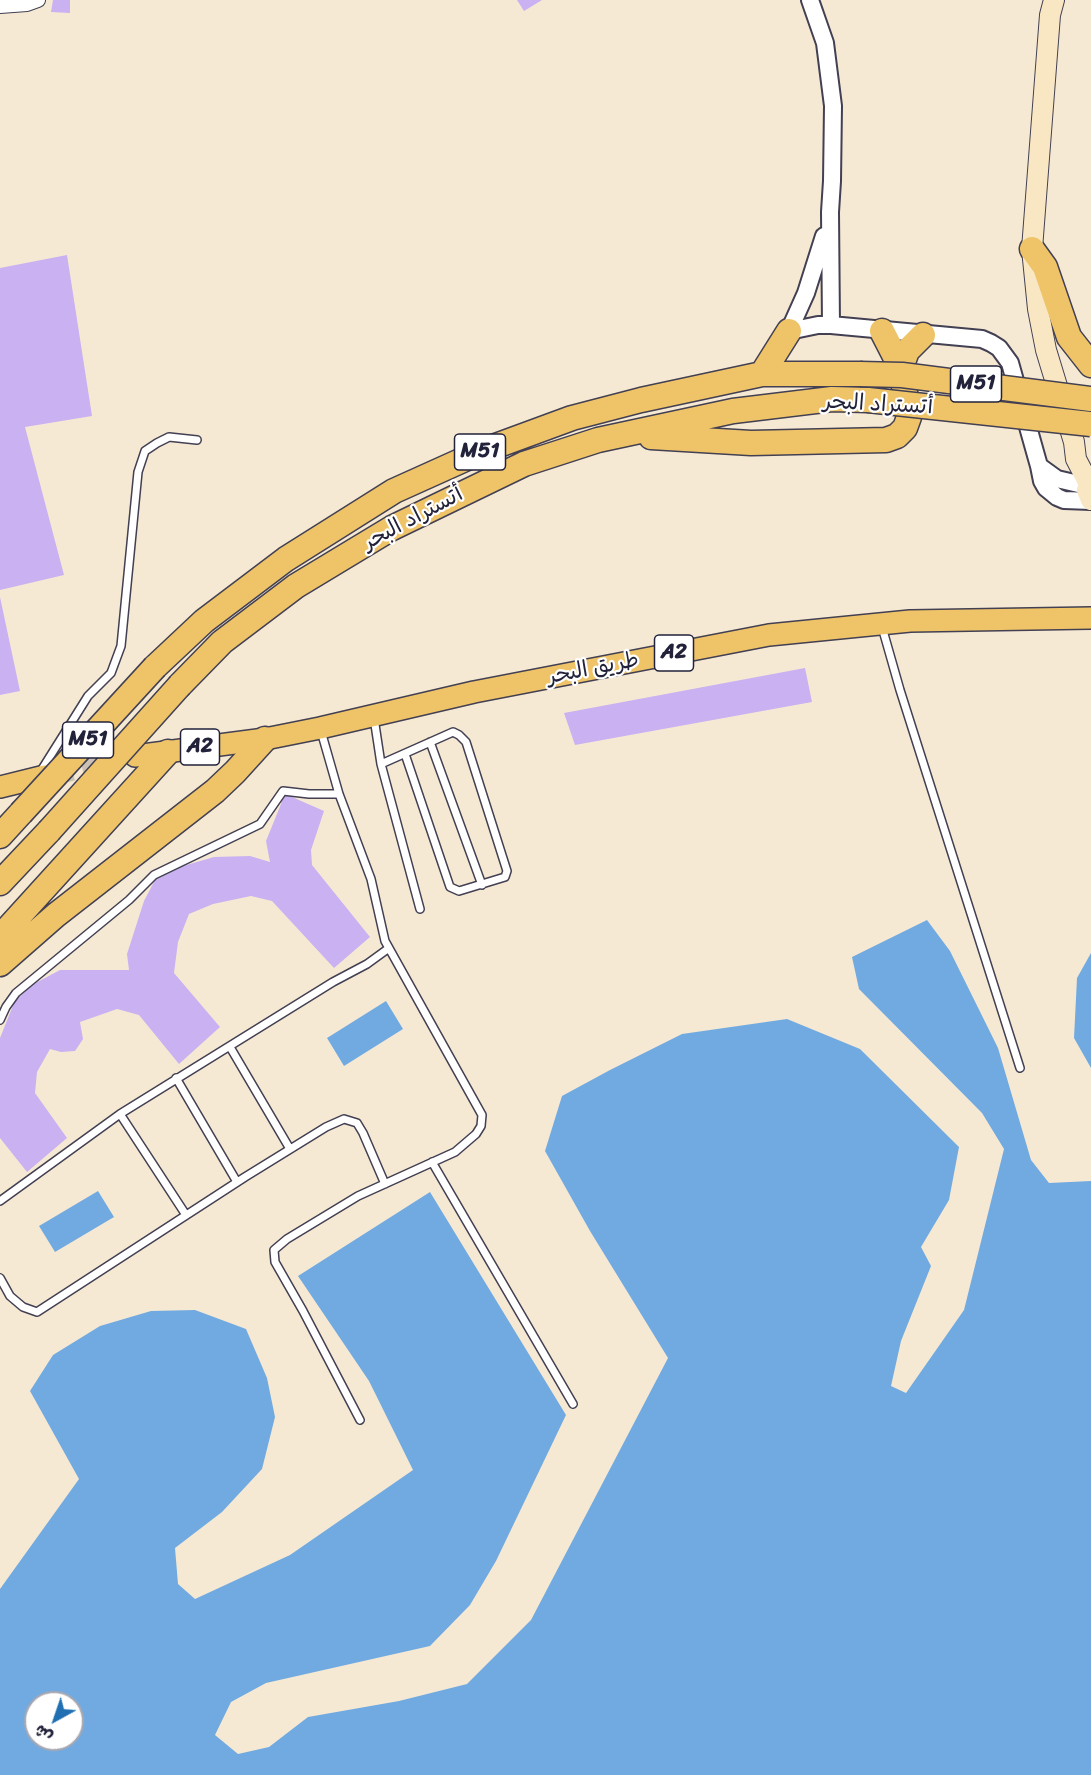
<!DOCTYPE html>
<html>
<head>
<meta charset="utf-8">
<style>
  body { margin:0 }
  #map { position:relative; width:1091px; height:1775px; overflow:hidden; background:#f6e9d4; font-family:Sriracha,"Playpen Sans Arabic",sans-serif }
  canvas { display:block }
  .north { position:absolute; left:24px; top:1691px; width:60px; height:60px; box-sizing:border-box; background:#fff; border:2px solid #a7a7b1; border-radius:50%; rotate:220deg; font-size:16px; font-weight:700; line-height:24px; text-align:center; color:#22223b }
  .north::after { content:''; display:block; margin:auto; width:21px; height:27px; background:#1f6fb2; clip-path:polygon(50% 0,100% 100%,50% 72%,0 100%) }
</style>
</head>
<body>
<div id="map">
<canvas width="1091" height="1775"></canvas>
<div class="north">ش</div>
</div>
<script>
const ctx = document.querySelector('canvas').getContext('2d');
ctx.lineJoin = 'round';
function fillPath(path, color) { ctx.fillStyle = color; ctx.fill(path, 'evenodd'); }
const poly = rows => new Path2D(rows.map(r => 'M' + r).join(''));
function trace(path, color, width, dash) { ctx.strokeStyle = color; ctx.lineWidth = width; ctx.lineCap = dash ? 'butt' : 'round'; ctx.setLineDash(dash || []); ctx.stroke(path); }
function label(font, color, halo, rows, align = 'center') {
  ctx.font = font + ' Sriracha,"Playpen Sans Arabic",sans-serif'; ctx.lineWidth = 4.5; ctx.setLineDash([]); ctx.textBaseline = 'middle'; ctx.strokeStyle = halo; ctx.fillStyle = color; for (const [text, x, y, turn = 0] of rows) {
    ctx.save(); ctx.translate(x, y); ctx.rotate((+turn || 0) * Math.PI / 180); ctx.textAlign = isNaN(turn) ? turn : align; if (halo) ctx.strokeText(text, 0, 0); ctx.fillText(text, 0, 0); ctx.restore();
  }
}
fillPath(poly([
  [927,920,950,951,998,1048,1031,1160,1049,1183,1091,1181,1091,1775,0,1775,0,1589,79,1479,30,1391,53,1355,100,1326,151,1311,195,1310,246,1329,267,1378,275,1417,262,1469,222,1512,175,1548,178,1584,195,1599,290,1555,413,1470,369,1381,298,1276,430,1192,566,1415,496,1561,470,1605,430,1646,266,1683,231,1702,215,1735,238,1754,269,1747,308,1717,399,1701,467,1684,531,1620,668,1358,590,1231,545,1151,562,1096,610,1070,682,1034,787,1019,860,1049,959,1147,949,1200,921,1247,931,1266,901,1341,891,1386,906,1393,964,1310,1004,1149,982,1113,859,989,852,957],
  [36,1703,72,1703,72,1739,36,1739],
  [1091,953,1091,1068,1074,1038,1077,978],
  [386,1001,403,1029,344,1066,327,1038],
  [98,1191,114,1217,55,1252,39,1226]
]), '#71aae1');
fillPath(poly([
  [53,0,70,0,70,13,51,12],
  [517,0,542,0,524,11],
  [67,255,92,416,25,427,64,575,0,590,0,268],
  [0,597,20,691,0,695],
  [805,668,812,702,575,745,564,713],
  [283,793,324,811,311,850,312,865,370,937,334,968,272,901,251,896,213,904,189,914,178,942,174,973,220,1027,179,1064,139,1015,117,1009,80,1022,83,1039,75,1051,61,1052,50,1049,37,1072,35,1093,67,1138,27,1172,0,1138,0,1038,14,1003,30,986,60,970,129,970,127,954,144,901,155,880,183,866,214,857,250,856,270,862,266,841,281,804]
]), '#c9b1f2');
trace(poly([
  [52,775,118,760]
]), '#ccc1b5', 21, [21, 10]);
const service = poly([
  [882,627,900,690,1020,1068],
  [374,718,381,764,420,909],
  [321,731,339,794,371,879,385,941,482,1115,481,1126,476,1134,455,1152,358,1196,287,1239,274,1250,275,1262,303,1311,360,1420],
  [430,742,482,885],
  [381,764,453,732,459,735,466,742,507,871,505,877,459,891,450,887,405,754],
  [39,774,88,696,111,673,121,646,138,472,145,451,157,443,169,437,197,440],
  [0,1020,6,1007,16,993,129,900,154,875,260,824,283,791,309,794,339,794],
  [230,1047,290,1149],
  [176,1078,237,1182],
  [120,1114,186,1215],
  [432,1162,573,1404],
  [0,1201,120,1114,333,982,367,964,389,948],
  [0,1278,10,1296,23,1307,37,1312,245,1177,326,1127,344,1119,357,1123,363,1133,385,1184]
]);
const minor = poly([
  [0,6,27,4,38,0]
]);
const tertiary = poly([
  [810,0,825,43,833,106,832,181,830,212,831,325],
  [789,331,818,325,831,325,982,339,991,343,999,348,1010,363,1039,466,1042,481,1046,488,1057,497,1064,500,1091,501],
  [789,331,806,293,824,236],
  [1039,466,1057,479,1087,486]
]);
const secondary = poly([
  [1054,0,1050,15,1032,249,1038,309,1046,350,1074,442,1076,459,1089,484],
  [1091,482,1087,490,1091,500]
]);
const primary = poly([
  [135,756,265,739,320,728,474,692,769,635,910,621,1091,618],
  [0,787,45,776]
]);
const motorway = poly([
  [1032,249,1045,267,1069,337,1091,365],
  [901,368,907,351,923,335],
  [762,374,789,331],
  [651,437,751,443,886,440,897,436,905,428,909,417,901,368,882,331],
  [155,667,204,621,286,559,394,491,485,450,572,418,641,400,762,374,860,374],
  [180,685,222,642,296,586,392,528,524,464,598,440,733,411,832,399,868,400],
  [0,836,21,813],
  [0,883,49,831],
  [0,937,168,752],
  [0,964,56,915,215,791,235,772,265,739]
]);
trace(service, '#424052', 10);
trace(minor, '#424052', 16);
trace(tertiary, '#424052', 20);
trace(secondary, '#424052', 22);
trace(primary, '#424052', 24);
trace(motorway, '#424052', 27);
trace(service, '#fff', 7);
trace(minor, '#fff', 14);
trace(tertiary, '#fff', 16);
trace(secondary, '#f9e7c3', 20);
trace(primary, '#efc469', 21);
trace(motorway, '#efc469', 24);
const motorwayBridge = poly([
  [860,374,902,375,1091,399],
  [868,400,1091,424],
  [21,813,155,667],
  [49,831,180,685]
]);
trace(motorwayBridge, '#424052', 27, []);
trace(motorwayBridge, '#efc469', 24);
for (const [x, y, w] of [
  [976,384,51],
  [480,452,51],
  [674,653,39],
  [88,740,51],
  [200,747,39]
]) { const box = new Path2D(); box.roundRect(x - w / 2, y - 18, w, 36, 4.5); ctx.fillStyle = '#fff'; ctx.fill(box); trace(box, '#22223b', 1.5); }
label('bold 21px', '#22223b', null, [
  ["M51",976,384],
  ["M51",480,452],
  ["A2",674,653],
  ["M51",88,740],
  ["A2",200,747]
]);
label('22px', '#22223b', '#fff', [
  ["أتستراد البحر",878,405,3],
  ["أتستراد البحر",413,519,-28],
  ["طريق البحر",593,669,-11]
]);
</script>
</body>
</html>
